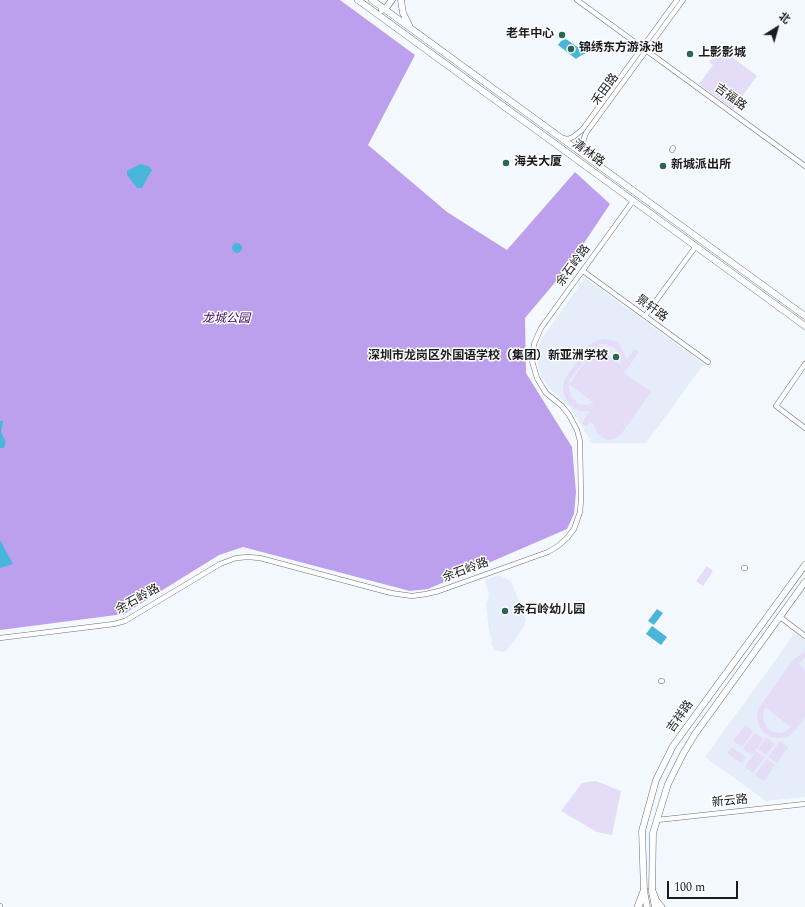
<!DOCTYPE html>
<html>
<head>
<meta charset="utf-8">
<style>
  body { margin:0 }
  #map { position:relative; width:805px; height:907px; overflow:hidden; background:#f4f8ff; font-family:Spectral,"Noto Sans SC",serif }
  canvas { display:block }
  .north { position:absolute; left:757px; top:8px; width:40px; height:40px; -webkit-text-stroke:3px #fff; paint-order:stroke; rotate:37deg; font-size:11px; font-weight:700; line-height:16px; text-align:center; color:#1a1b1e }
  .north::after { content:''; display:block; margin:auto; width:14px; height:18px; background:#1a1b1e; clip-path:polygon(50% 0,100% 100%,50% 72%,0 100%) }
  .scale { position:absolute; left:667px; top:881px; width:71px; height:18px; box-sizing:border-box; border:2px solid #1a1b1e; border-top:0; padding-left:5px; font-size:12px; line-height:14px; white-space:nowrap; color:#1a1b1e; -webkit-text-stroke:3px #fff; paint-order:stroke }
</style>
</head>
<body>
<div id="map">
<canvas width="805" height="907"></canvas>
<div class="north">北</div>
<div class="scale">100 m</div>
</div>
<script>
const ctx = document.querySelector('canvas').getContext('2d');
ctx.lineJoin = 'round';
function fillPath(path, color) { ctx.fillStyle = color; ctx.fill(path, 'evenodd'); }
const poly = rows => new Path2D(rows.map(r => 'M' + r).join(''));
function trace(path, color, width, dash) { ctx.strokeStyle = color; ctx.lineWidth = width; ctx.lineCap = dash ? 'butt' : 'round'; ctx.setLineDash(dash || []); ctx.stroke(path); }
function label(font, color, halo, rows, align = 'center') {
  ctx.font = font + ' Spectral,"Noto Sans SC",serif'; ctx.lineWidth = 3; ctx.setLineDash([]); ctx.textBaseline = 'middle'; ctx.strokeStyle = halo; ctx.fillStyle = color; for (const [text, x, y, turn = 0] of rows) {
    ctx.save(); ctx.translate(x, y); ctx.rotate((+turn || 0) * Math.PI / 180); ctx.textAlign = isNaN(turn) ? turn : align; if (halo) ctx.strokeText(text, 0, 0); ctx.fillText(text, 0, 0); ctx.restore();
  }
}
fillPath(poly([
  [585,278,704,364,646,443,592,443,570,407,550,389,541,376,537,361,539,345,542,338],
  [499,575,511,581,526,620,523,628,506,651,502,652,495,650,491,643,492,640,489,632,486,604,489,595,485,580],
  [795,633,805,640,805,797,766,801,705,757]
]), '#e5ecfa');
fillPath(poly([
  [720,48,757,76,733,109,699,84,713,65,709,62],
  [604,339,615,341,620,345,627,359,635,349,639,352,624,373,651,392,621,434,615,439,608,440,601,437,596,431,594,424,590,422,586,427,582,423,590,411,579,411,570,405,564,395,563,385,564,380,589,345,593,342],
  [601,344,606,344,616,349,621,357,621,365,596,346],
  [595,347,570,383,569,383,570,379],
  [569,384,594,403,587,405,578,404,571,396,569,389],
  [707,566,713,571,703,586,696,581],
  [805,652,805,658,798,664,805,669,805,717,795,730,789,736,780,738,771,737,764,733,759,726,757,717,759,708,793,660,800,655],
  [765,708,766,708,791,727,786,731,780,733,773,732,768,729,763,720,763,714],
  [745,725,753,731,742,747,733,741],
  [755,733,764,739,752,755,743,749],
  [766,738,775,744,766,755,758,749],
  [780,741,788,747,777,763,768,757],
  [732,747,746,757,741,763,727,753],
  [756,751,765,757,753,773,745,767],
  [767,759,775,765,764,781,755,775],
  [596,781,621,791,612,835,597,832,561,811,582,783]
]), '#e5dcf8');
fillPath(poly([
  [0,0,340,0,415,55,368,145,447,212,507,250,575,172,610,204,568,267,525,318,526,373,572,447,576,492,574,514,567,529,428,589,410,591,243,547,219,555,124,614,0,630]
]), '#bda0ed');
fillPath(poly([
  [566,39,586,53,580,56,576,59,558,45,561,41],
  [140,164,148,166,152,170,142,188,137,188,127,175,127,171],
  '232 248a5 5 0 1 1 10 0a5 5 0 1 1-10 0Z',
  [0,421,3,421,1,432,6,442,4,448,0,448],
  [0,540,13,564,0,568],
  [657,609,663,613,654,625,648,621],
  [652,626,667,637,661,645,646,634]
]), '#48b6da');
const street = poly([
  [577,0,805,166],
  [562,138,568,139,573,137,582,130,677,0],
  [672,150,673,148],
  [584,154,582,150,582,144,586,133,683,0],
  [583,271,708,362],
  [645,316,696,246],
  [805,364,776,406,805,428],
  [744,568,745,568],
  [780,617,805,636],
  [0,638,114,624,125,621,220,564,236,558,248,557,260,558,391,593,412,596,426,594,439,591,548,552,558,546,567,538,574,529,580,512,581,500,580,441,577,430,569,415,562,406,546,393,537,378,532,361,534,344,541,328,633,201],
  [661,681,662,681],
  [657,820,805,804],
  [0,906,0,907]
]);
const secondary = poly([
  [358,0,805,326],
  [372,0,805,316],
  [401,0,403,13,409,25],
  [382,10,385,9,392,0],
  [647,907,644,891,642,831,656,780,673,746,686,728,805,565],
  [655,907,652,891,653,833,668,784,683,754,695,734,805,582]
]);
const primary = poly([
  [652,891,656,901,661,907],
  [638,907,644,891]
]);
trace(street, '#6c6f75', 5.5);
trace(secondary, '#6c6f75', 7);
trace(primary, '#6c6f75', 8);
trace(street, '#fff', 4.5);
trace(secondary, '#fff', 6);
trace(primary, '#fff', 7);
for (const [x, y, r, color] of [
  [562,35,4,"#2b6650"],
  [571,49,4,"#2b6650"],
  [690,54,4,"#2b6650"],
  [506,163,4,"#2b6650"],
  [663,166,4,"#2b6650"],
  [616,357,4,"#2b6650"],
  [505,611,4,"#2b6650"]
]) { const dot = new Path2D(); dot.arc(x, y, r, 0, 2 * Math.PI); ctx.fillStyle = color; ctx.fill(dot); trace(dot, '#fff', 1.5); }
label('bold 12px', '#1a1b1e', '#fff', [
  ["老年中心",554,35,"right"],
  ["锦绣东方游泳池",579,49],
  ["上影影城",698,54],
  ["海关大厦",514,163],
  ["新城派出所",671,166],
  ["深圳市龙岗区外国语学校（集团）新亚洲学校",608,357,"right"],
  ["余石岭幼儿园",513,611]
], 'left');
label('12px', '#1a1b1e', '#fff', [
  ["禾田路",606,90,-54],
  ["吉福路",730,98,36],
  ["清林路",588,154,36],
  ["余石岭路",574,266,-54],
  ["景轩路",651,309,36],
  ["余石岭路",466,571,-20],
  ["余石岭路",138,600,-29],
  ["吉祥路",681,717,-55],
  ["新云路",730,802,-6]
]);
label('italic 12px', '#3a0a65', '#fff', [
  ["龙城公园",226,320]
]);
</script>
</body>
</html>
